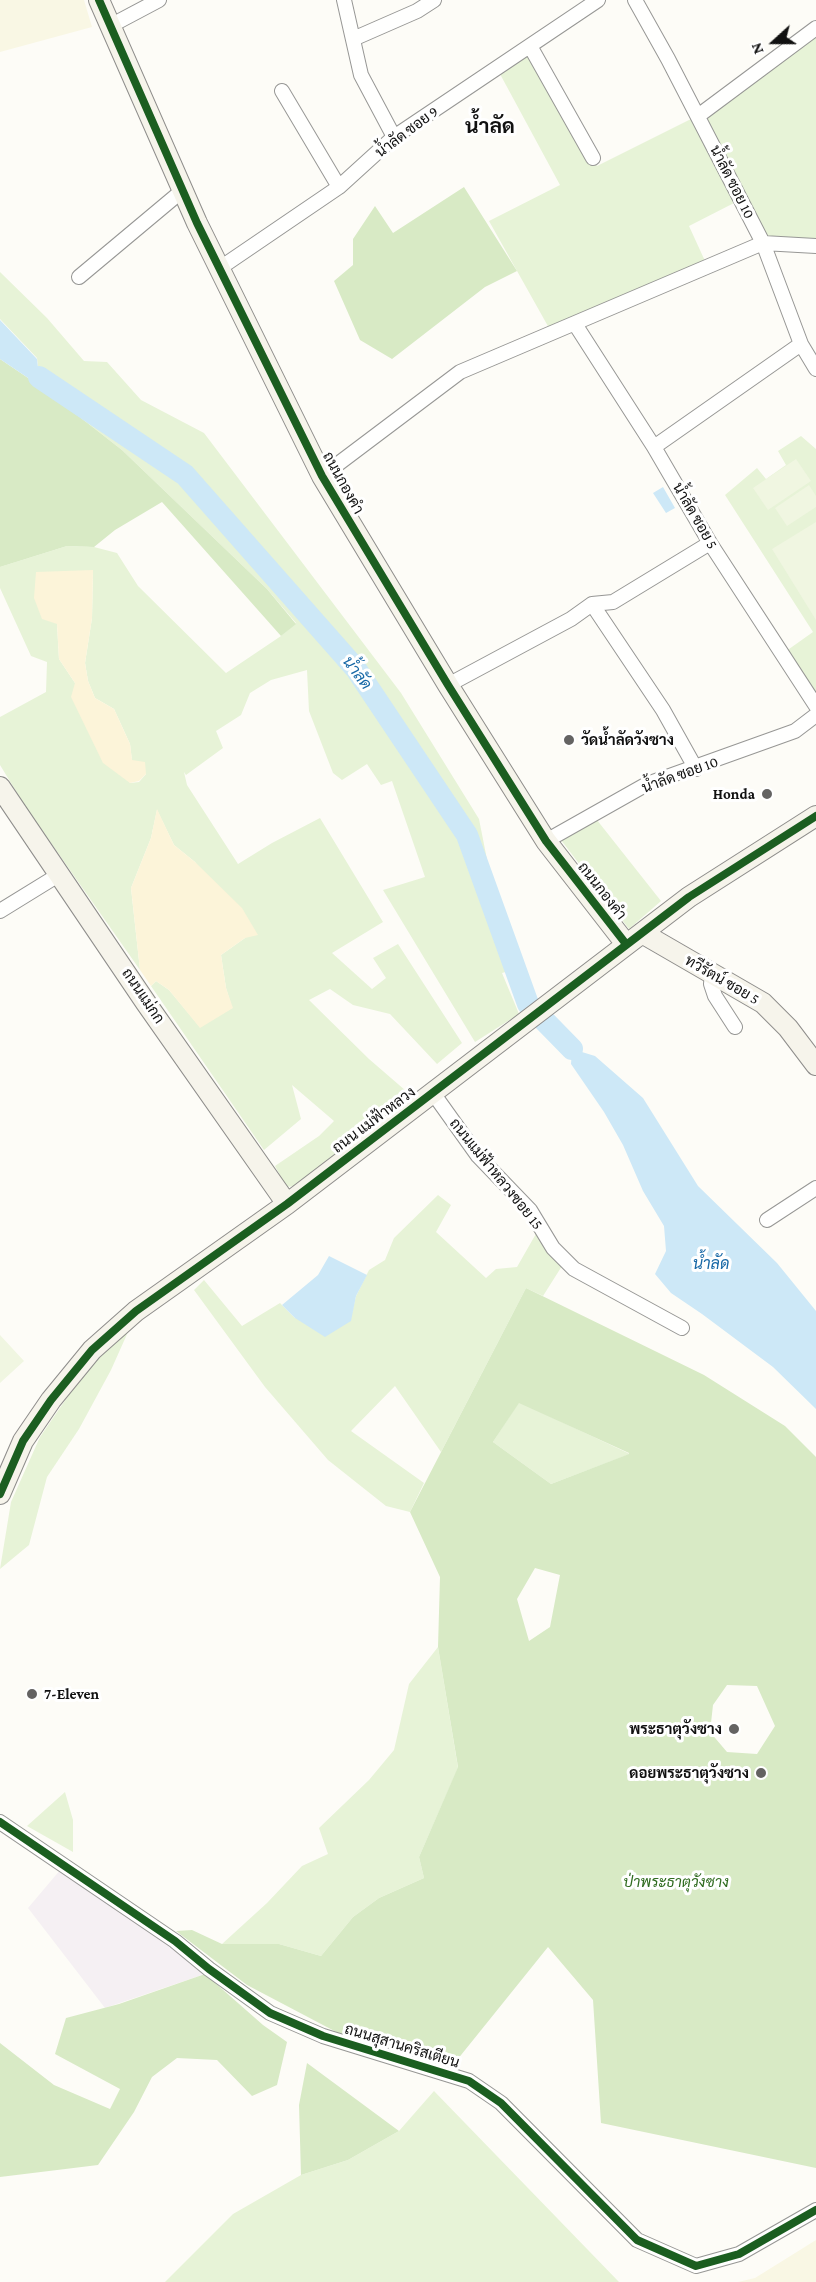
<!DOCTYPE html>
<html>
<head>
<meta charset="utf-8">
<style>
  body { margin:0 }
  #map { position:relative; width:816px; height:2282px; overflow:hidden; background:#fdfcf7; font-family:"Crimson Pro",serif }
  canvas { display:block }
  .north { position:absolute; left:744px; top:12px; width:60px; height:60px; -webkit-text-stroke:4px #fff; paint-order:stroke; rotate:249deg; font-size:16px; font-weight:700; line-height:24px; text-align:center; color:#111 }
  .north::after { content:''; display:block; margin:auto; width:21px; height:27px; background:#111; clip-path:polygon(50% 0,100% 100%,50% 72%,0 100%) }
</style>
</head>
<body>
<div id="map">
<canvas width="816" height="2282"></canvas>
<div class="north">N</div>
</div>
<script>
const ctx = document.querySelector('canvas').getContext('2d');
ctx.lineJoin = 'round';
function fillPath(path, color) { ctx.fillStyle = color; ctx.fill(path, 'evenodd'); }
const poly = rows => new Path2D(rows.map(r => 'M' + r).join(''));
function trace(path, color, width, dash) { ctx.strokeStyle = color; ctx.lineWidth = width; ctx.lineCap = dash ? 'butt' : 'round'; ctx.setLineDash(dash || []); ctx.stroke(path); }
function label(font, color, halo, rows, align = 'center') {
  ctx.font = font + ' "Crimson Pro",Sarabun,serif'; ctx.lineWidth = 6; ctx.setLineDash([]); ctx.textBaseline = 'middle'; ctx.strokeStyle = halo; ctx.fillStyle = color; for (const [text, x, y, turn = 0] of rows) {
    ctx.save(); ctx.translate(x, y); ctx.rotate((+turn || 0) * Math.PI / 180); ctx.textAlign = isNaN(turn) ? turn : align; if (halo) ctx.strokeText(text, 0, 0); ctx.fillText(text, 0, 0); ctx.restore();
  }
}
fillPath(poly([
  [61,1869,169,1943,205,1974,105,2008,28,1908]
]), '#f5f0f3');
fillPath(poly([
  [0,0,84,0,92,27,0,52],
  [816,2240,816,2282,738,2282,755,2278]
]), '#f9f7e4');
fillPath(poly([
  [816,34,816,240,769,239,706,118],
  [533,50,597,166,693,118,736,202,689,226,705,261,549,328,489,221,560,185,500,74],
  [0,272,47,318,84,361,107,362,141,400,204,433,401,693,479,819,494,895,522,967,502,973,519,1014,475,1042,383,890,425,877,392,781,381,785,367,764,342,780,333,773,309,711,307,670,271,680,250,693,241,715,216,731,223,748,186,775,184,772,187,785,238,864,272,843,320,818,383,922,332,953,372,989,386,978,373,958,398,944,462,1043,437,1064,390,1014,353,1005,330,989,309,1000,369,1059,413,1097,303,1185,286,1187,275,1166,319,1136,334,1121,292,1085,301,1119,264,1150,151,986,156,981,169,990,200,1027,232,1008,226,988,221,955,245,938,195,862,174,845,157,810,151,838,131,888,140,970,25,806,0,765,0,717,46,692,47,662,31,656,0,588,0,567,67,546,94,547,117,553,138,586,226,673,281,636,296,623,267,589,122,450,40,386,37,358,0,319],
  [93,570,92,618,85,663,88,681,95,698,114,709,130,744,132,761,146,774,139,782,130,783,75,683,59,659,57,624],
  [801,436,816,449,816,706,782,654,813,632,725,495,757,468,766,479,786,465,778,451],
  [593,815,661,901,629,929,561,840],
  [438,1195,451,1205,436,1232,486,1278,496,1269,517,1267,537,1232,562,1266,543,1296,526,1288,441,1452,395,1386,351,1431,424,1483,410,1512,386,1506,328,1460,265,1387,194,1290,204,1280,242,1326,280,1303,295,1318,350,1321,356,1296,369,1270,385,1260,394,1238],
  [128,1332,111,1370,79,1429,47,1477,29,1545,0,1569,11,1502,40,1437,88,1367],
  [519,1402,630,1454,551,1484,493,1442],
  [438,1647,458,1768,419,1857,424,1878,379,1898,353,1917,321,1956,279,1944,222,1944,267,1903,302,1866,328,1854,319,1828,369,1780,394,1750,409,1684],
  [65,1792,73,1820,73,1852,27,1826],
  [434,2091,619,2282,165,2282,233,2214,301,2175,348,2160,399,2131]
]), '#e7f3d7');
fillPath(poly([
  [464,187,517,271,485,287,392,359,360,340,334,281,353,265,353,239,375,206,393,233],
  [0,359,40,386,122,450,267,589,296,624,281,636,162,502,115,530,94,547,67,546,0,567],
  [526,1288,704,1375,785,1426,816,1457,816,2168,601,2123,593,2000,548,1947,453,2065,342,2035,247,1985,176,1931,192,1930,222,1944,279,1944,321,1956,353,1917,379,1898,424,1878,419,1857,458,1767,438,1647,440,1577,410,1512],
  [519,1403,629,1453,629,1454,551,1484,493,1442],
  [535,1568,560,1575,550,1627,529,1641,517,1599],
  [727,1685,757,1686,775,1726,757,1754,727,1752,710,1732,713,1705],
  [205,1974,263,2025,287,2042,277,2085,252,2096,217,2060,177,2058,152,2077,134,2112,98,2165,0,2177,0,2043,54,2085,110,2109,120,2089,55,2054,66,2018,119,2004],
  [307,2063,399,2131,348,2160,301,2175,299,2105]
]), '#d8eac5');
fillPath(poly([
  [93,570,92,618,85,663,88,681,95,698,114,709,130,744,132,760,145,762,146,774,139,781,130,783,103,763,71,697,75,683,59,659,57,624,42,619,34,598,36,572],
  [157,809,174,845,195,862,242,908,258,935,245,938,221,955,226,988,233,1008,200,1028,169,990,156,981,151,986,140,970,131,888,151,838]
]), '#fcf4d9');
fillPath(poly([
  [796,459,811,481,768,510,753,488],
  [809,485,816,496,816,507,787,526,775,508],
  [816,522,816,620,772,549],
  [0,1335,24,1361,0,1383]
]), '#f0f6e1');
fillPath(poly([
  [0,320,37,359,40,386,0,359],
  [663,487,675,508,666,513,653,493],
  [572,1049,595,1056,643,1098,698,1186,777,1263,816,1311,816,1409,773,1367,702,1314,671,1293,655,1274,666,1251,664,1226,643,1191,623,1145,604,1112,571,1064],
  [329,1256,367,1275,356,1296,351,1321,325,1337,295,1318,282,1305,318,1275]
]), '#cde8f7');
trace(poly([
  [39,377,185,475,356,669,467,835,528,1004,572,1049]
]), '#cde8f7', 22);
const street = poly([
  [344,0,361,75,394,137],
  [635,0,668,59,763,243,801,344,816,369],
  [110,26,159,0],
  [353,39,417,11,434,0],
  [530,46,593,158],
  [282,91,339,187],
  [698,116,816,28],
  [220,268,339,187,394,137,598,0],
  [79,277,183,190],
  [575,324,654,447,710,543,816,706],
  [654,447,801,344],
  [322,476,460,372,763,243,816,246],
  [592,604,663,710,696,769],
  [448,685,571,619,592,604,613,602,710,543],
  [546,841,647,784,795,731,816,715],
  [0,911,60,874],
  [712,973,711,984,715,996,735,1027],
  [433,1093,478,1156,530,1210,553,1248,574,1269,682,1328],
  [767,1220,816,1188],
  [0,1822,175,1941,209,1969,270,2013,323,2036,469,2081,501,2103,637,2240,696,2266,739,2254,816,2210]
]);
const secondary = poly([
  [99,0,197,223,322,476,448,685,546,841,626,944],
  [0,787,146,1003,287,1204],
  [642,933,763,1003,788,1028,816,1065],
  [0,1494,23,1441,51,1400,92,1350,136,1311,287,1204,689,897,816,816]
]);
trace(street, '#979795', 16);
trace(secondary, '#8e8d8b', 22);
trace(street, '#fffffe', 14);
trace(secondary, '#f6f4eb', 20);
trace(poly([
  [99,0,197,223,322,476,448,685,546,841,626,944],
  [0,1494,23,1441,51,1400,92,1350,136,1311,287,1204,689,897,816,816],
  [0,1822,175,1941,209,1969,270,2013,323,2036,469,2081,501,2103,637,2240,696,2266,739,2254,816,2210]
]), '#1b5e20', 8);
for (const [x, y, r, color] of [
  [569,740,6,"#646362"],
  [767,794,6,"#646362"],
  [32,1694,6,"#646362"],
  [734,1729,6,"#646362"],
  [761,1773,6,"#646362"]
]) { const dot = new Path2D(); dot.arc(x, y, r, 0, 2 * Math.PI); ctx.fillStyle = color; ctx.fill(dot); trace(dot, '#fff', 2); }
label('15px', '#111', '#fff', [
  ["น้ำลัด ซอย 9",407,132,-37],
  ["น้ำลัด ซอย 10",732,182,63],
  ["ถนนกองคำ",343,483,61],
  ["น้ำลัด ซอย 5",695,516,60],
  ["น้ำลัด ซอย 10",680,775,-20],
  ["ถนนกองคำ",602,891,52],
  ["ทวีรัตน์ ซอย 5",722,980,30],
  ["ถนนแม่กก",143,996,56],
  ["ถนน แม่ฟ้าหลวง",374,1120,-37],
  ["ถนนแม่ฟ้าหลวงซอย 15",496,1174,51],
  ["ถนนสุสานคริสเตียน",402,2046,17]
]);
label('bold 15px', '#111', '#fff', [
  ["วัดน้ำลัดวังซาง",581,740,"left"],
  ["Honda",755,794],
  ["7-Eleven",44,1694,"left"],
  ["พระธาตุวังซาง",722,1729],
  ["ดอยพระธาตุวังซาง",749,1773]
], 'right');
label('italic 15px', '#2f6b1f', '#fff', [
  ["ป่าพระธาตุวังซาง",676,1882]
]);
label('italic 16px', '#1768a6', '#fff', [
  ["น้ำลัด",357,673,53],
  ["น้ำลัด",711,1264]
]);
label('bold 21px', '#111', '#fff', [
  ["น้ำลัด",490,127]
]);
</script>
</body>
</html>
